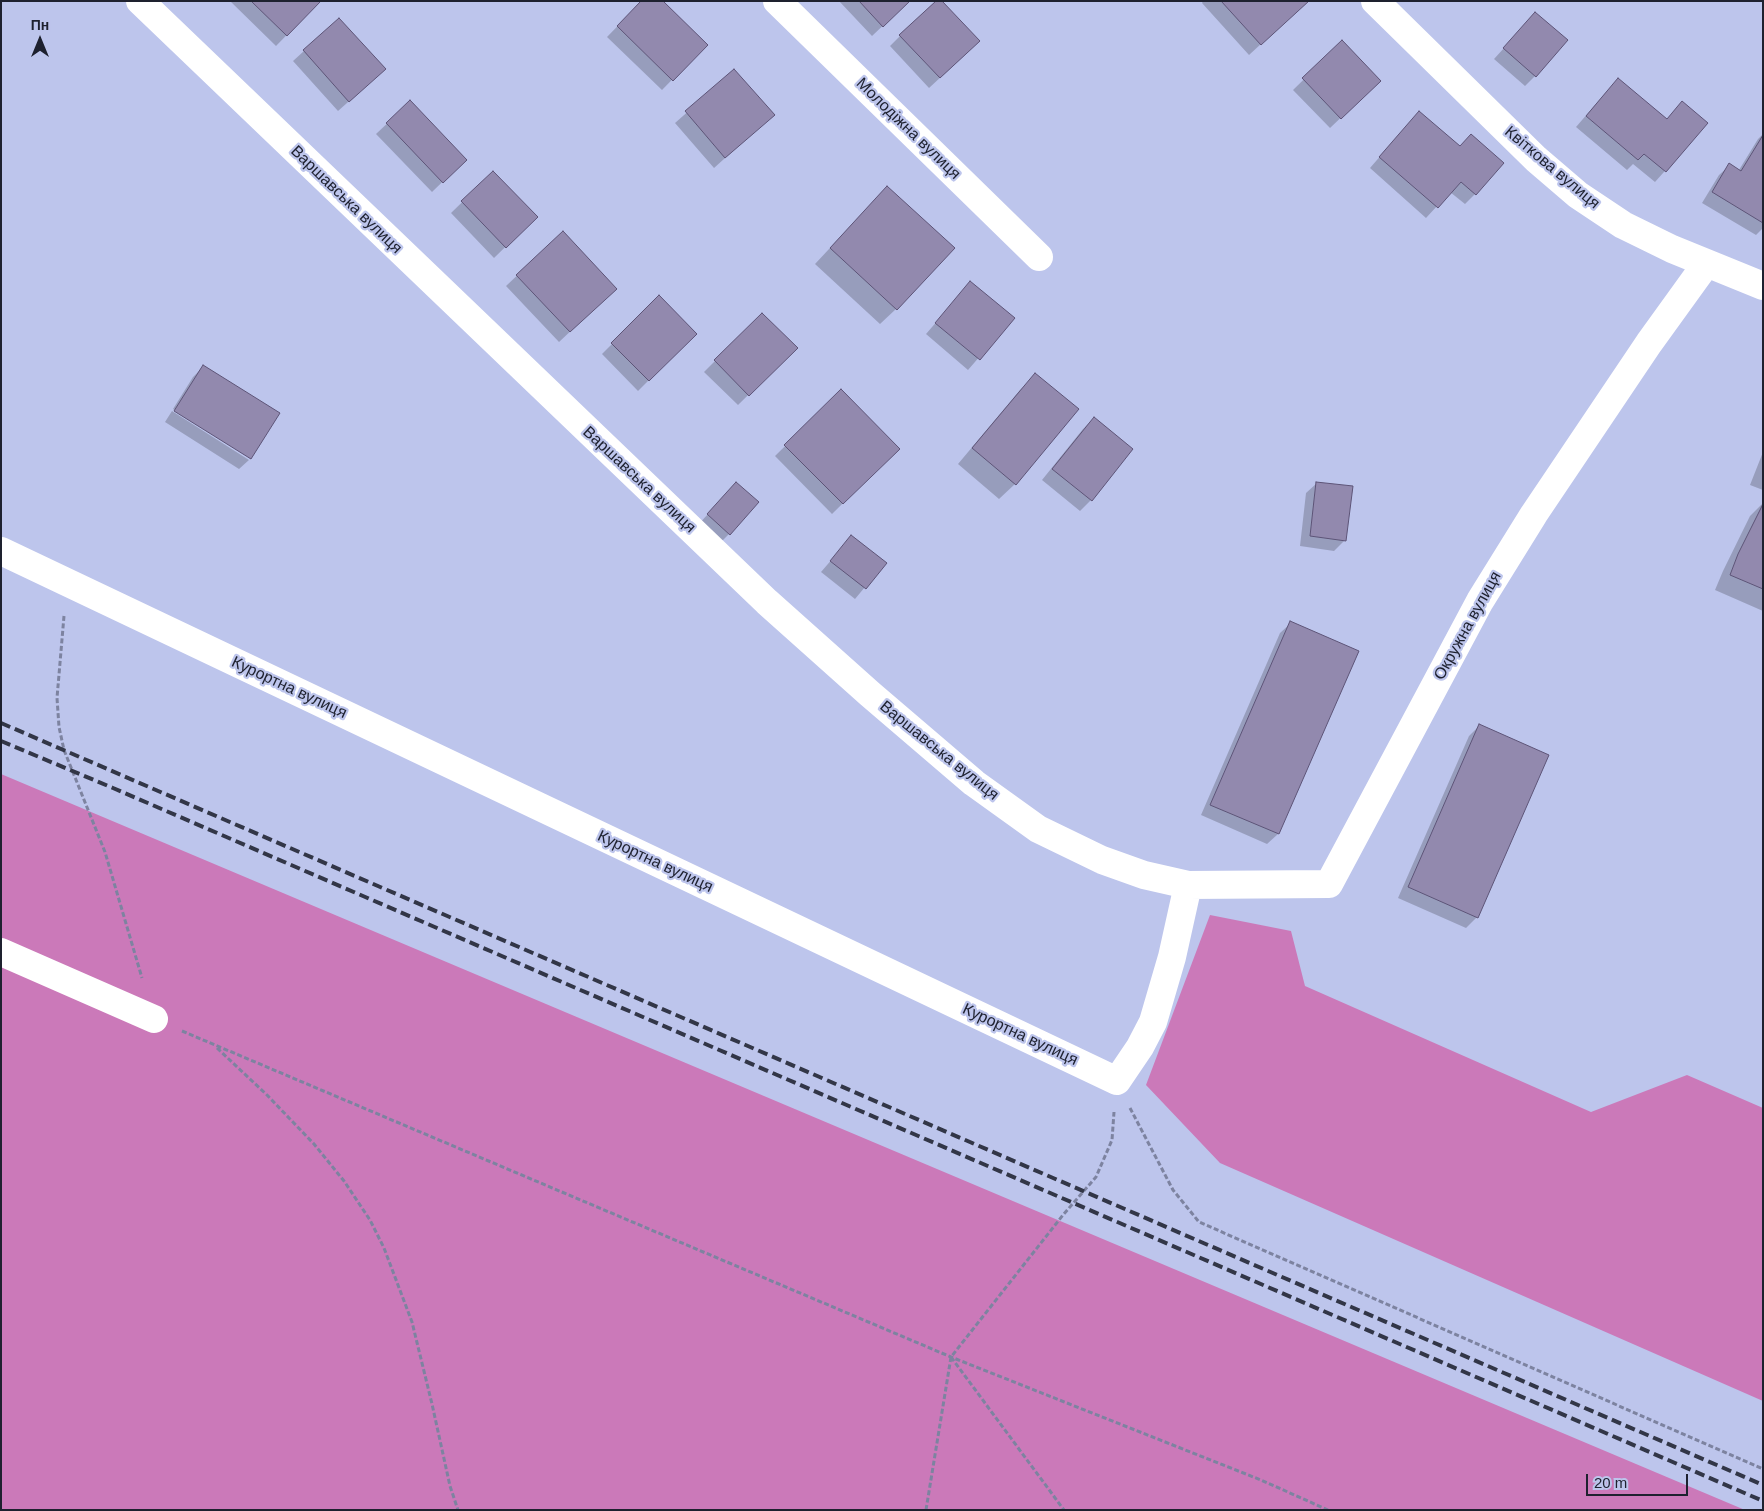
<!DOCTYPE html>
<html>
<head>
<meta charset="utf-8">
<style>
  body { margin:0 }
  #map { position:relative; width:1764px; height:1511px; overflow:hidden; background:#bdc5ec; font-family:Arial,sans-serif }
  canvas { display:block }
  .frame { position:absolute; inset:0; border:2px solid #1e212f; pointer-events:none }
  .north { position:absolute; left:15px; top:15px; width:50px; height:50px; -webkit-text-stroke:4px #bdc5ec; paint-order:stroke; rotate:0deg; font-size:14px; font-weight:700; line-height:20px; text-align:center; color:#1e212f }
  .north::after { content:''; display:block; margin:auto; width:18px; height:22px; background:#1e212f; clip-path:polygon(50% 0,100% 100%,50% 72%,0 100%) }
  .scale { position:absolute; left:1586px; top:1474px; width:102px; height:22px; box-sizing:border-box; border:2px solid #1e212f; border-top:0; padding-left:6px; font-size:15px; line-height:18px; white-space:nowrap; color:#1e212f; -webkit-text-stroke:4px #bdc5ec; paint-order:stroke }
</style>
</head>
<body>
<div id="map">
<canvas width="1764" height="1511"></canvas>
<div class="frame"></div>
<div class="north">Пн</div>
<div class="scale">20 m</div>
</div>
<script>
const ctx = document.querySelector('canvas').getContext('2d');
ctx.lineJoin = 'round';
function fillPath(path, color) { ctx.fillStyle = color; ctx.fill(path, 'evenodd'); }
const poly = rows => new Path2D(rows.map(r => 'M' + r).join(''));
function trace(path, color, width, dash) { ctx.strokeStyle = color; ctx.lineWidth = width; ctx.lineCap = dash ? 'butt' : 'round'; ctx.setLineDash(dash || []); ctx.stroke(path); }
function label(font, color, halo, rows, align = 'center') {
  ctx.font = font + ' Arial,sans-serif'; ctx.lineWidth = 4.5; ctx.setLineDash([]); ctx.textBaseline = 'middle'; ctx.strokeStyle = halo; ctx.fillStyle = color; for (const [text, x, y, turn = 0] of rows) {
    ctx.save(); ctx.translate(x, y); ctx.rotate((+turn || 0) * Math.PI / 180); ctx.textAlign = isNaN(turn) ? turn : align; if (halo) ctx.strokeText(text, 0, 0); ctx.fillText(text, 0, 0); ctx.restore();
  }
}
fillPath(poly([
  [1,774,1745,1510,1,1510],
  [1210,915,1291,931,1305,986,1591,1112,1687,1075,1763,1108,1763,1401,1220,1163,1146,1085]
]), '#cb79b9');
fillPath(poly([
  [230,1,320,1,276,46],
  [642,1,706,45,662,90,607,37],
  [839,1,909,1,872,36],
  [1203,1,1308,1,1249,55,1202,3],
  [1535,14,1535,76,1525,86,1494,59],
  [339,19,374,79,338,111,293,61],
  [900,36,968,52,929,88,890,46],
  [1342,42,1369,91,1330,128,1293,90],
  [734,71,773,115,714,168,675,123],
  [1608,90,1666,120,1682,102,1707,124,1655,182,1633,164,1627,170,1576,127],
  [410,102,465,160,432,192,376,134],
  [1409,123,1475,194,1465,204,1450,192,1426,218,1370,168],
  [1763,134,1763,228,1756,235,1702,203,1719,175,1730,165,1739,170,1758,139],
  [493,172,536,217,494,258,451,213],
  [872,203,896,309,880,324,815,264],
  [562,233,605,299,559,342,506,286],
  [970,283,1013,318,968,370,926,334],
  [659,297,695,334,638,391,602,354],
  [762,314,796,348,738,405,704,372],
  [203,367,278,414,249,459,249,457,173,409,193,377],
  [1036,375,1015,484,999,499,958,464,1020,390],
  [841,391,898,449,832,514,775,456],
  [172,411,249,460,239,469,165,422],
  [1094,418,1132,449,1091,500,1080,511,1042,480,1083,429],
  [1763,452,1763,490,1750,485],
  [1317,483,1345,540,1334,551,1300,546,1306,493],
  [726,494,729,534,719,544,698,525],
  [1763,503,1763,611,1715,590,1723,571,1750,516],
  [852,536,885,563,855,599,821,572],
  [1291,623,1358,652,1278,834,1267,844,1201,815,1280,633],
  [1479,726,1477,917,1466,928,1398,898,1469,736]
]), '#0003');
const building = poly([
  [251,1,321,1,287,36,251,1],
  [641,1,663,1,708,45,673,81,617,26,641,1],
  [859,1,910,1,883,27,859,1],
  [936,1,942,1,980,41,940,78,899,35,936,1],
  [1221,1,1309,1,1261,45,1221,1],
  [1535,12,1568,40,1536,77,1503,48,1535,12],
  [339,18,386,69,349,102,303,50,339,18],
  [1342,40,1381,81,1341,119,1302,78,1342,40],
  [734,69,775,115,725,158,685,111,734,69],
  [1618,78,1667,119,1682,101,1708,123,1666,172,1644,154,1638,160,1586,116,1618,78],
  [410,100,467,160,443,183,386,123,410,100],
  [1419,111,1460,146,1471,134,1504,163,1476,195,1461,182,1438,208,1379,157,1419,111],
  [1763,135,1763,223,1712,192,1729,163,1741,171,1763,135],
  [493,171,538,217,506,248,461,201,493,171],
  [887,186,955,248,897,310,830,248,887,186],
  [563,231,617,289,570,332,516,275,563,231],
  [970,281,1015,318,980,360,935,323,970,281],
  [659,295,697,334,649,381,611,343,659,295],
  [762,313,798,348,749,396,714,360,762,313],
  [203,365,280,413,251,459,174,411,203,365],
  [1035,373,1079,409,1016,485,972,448,1035,373],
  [841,389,900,449,843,504,784,445,841,389],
  [1094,417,1133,449,1092,501,1052,469,1094,417],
  [736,482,759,502,730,535,707,514,736,482],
  [1316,482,1353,486,1346,541,1310,536,1316,482],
  [1763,504,1763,589,1730,575,1738,554,1763,504],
  [851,535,887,563,866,589,830,561,851,535],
  [1290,621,1359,651,1279,834,1210,805,1290,621],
  [1479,724,1549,755,1478,918,1408,887,1479,724]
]);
fillPath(building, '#9289ae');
trace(building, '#5d5477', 1);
trace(poly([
  [64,616,57,698,59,727,64,750,105,852,142,978],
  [182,1031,951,1357,1261,1480,1328,1510],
  [217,1048,267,1095,314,1144,344,1181,370,1220,384,1248,412,1322,432,1404,450,1486,458,1510],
  [1130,1108,1173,1190,1199,1222,1763,1469],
  [951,1357,1064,1510],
  [926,1510,951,1357,1063,1215,1096,1177,1112,1140,1114,1112]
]), '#7d83a0', 3, [5, 2.5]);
trace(poly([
  [140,1,767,602,870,694,974,783,1038,829,1102,860,1144,875,1188,885,1329,884,1480,601,1534,514,1649,343,1706,264],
  [777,1,1039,257],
  [1375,1,1536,159,1578,195,1623,225,1672,249,1763,286],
  [1,551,1117,1081,1140,1047,1153,1022,1172,957,1188,885],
  [1,952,154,1019]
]), '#fff', 28);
trace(poly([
  [1,723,1763,1485],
  [1,741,113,788,1763,1501]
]), '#323647', 4, [10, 5]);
label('16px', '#1e212f', '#bdc5ec', [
  ["Молодіжна вулиця",908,129,44],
  ["Квіткова вулиця",1552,168,40],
  ["Варшавська вулиця",346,200,44],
  ["Варшавська вулиця",639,480,43],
  ["Окружна вулиця",1468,626,-61],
  ["Курортна вулиця",289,688,25],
  ["Варшавська вулиця",939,751,39],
  ["Курортна вулиця",655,862,25],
  ["Курортна вулиця",1020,1035,25]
]);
</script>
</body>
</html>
